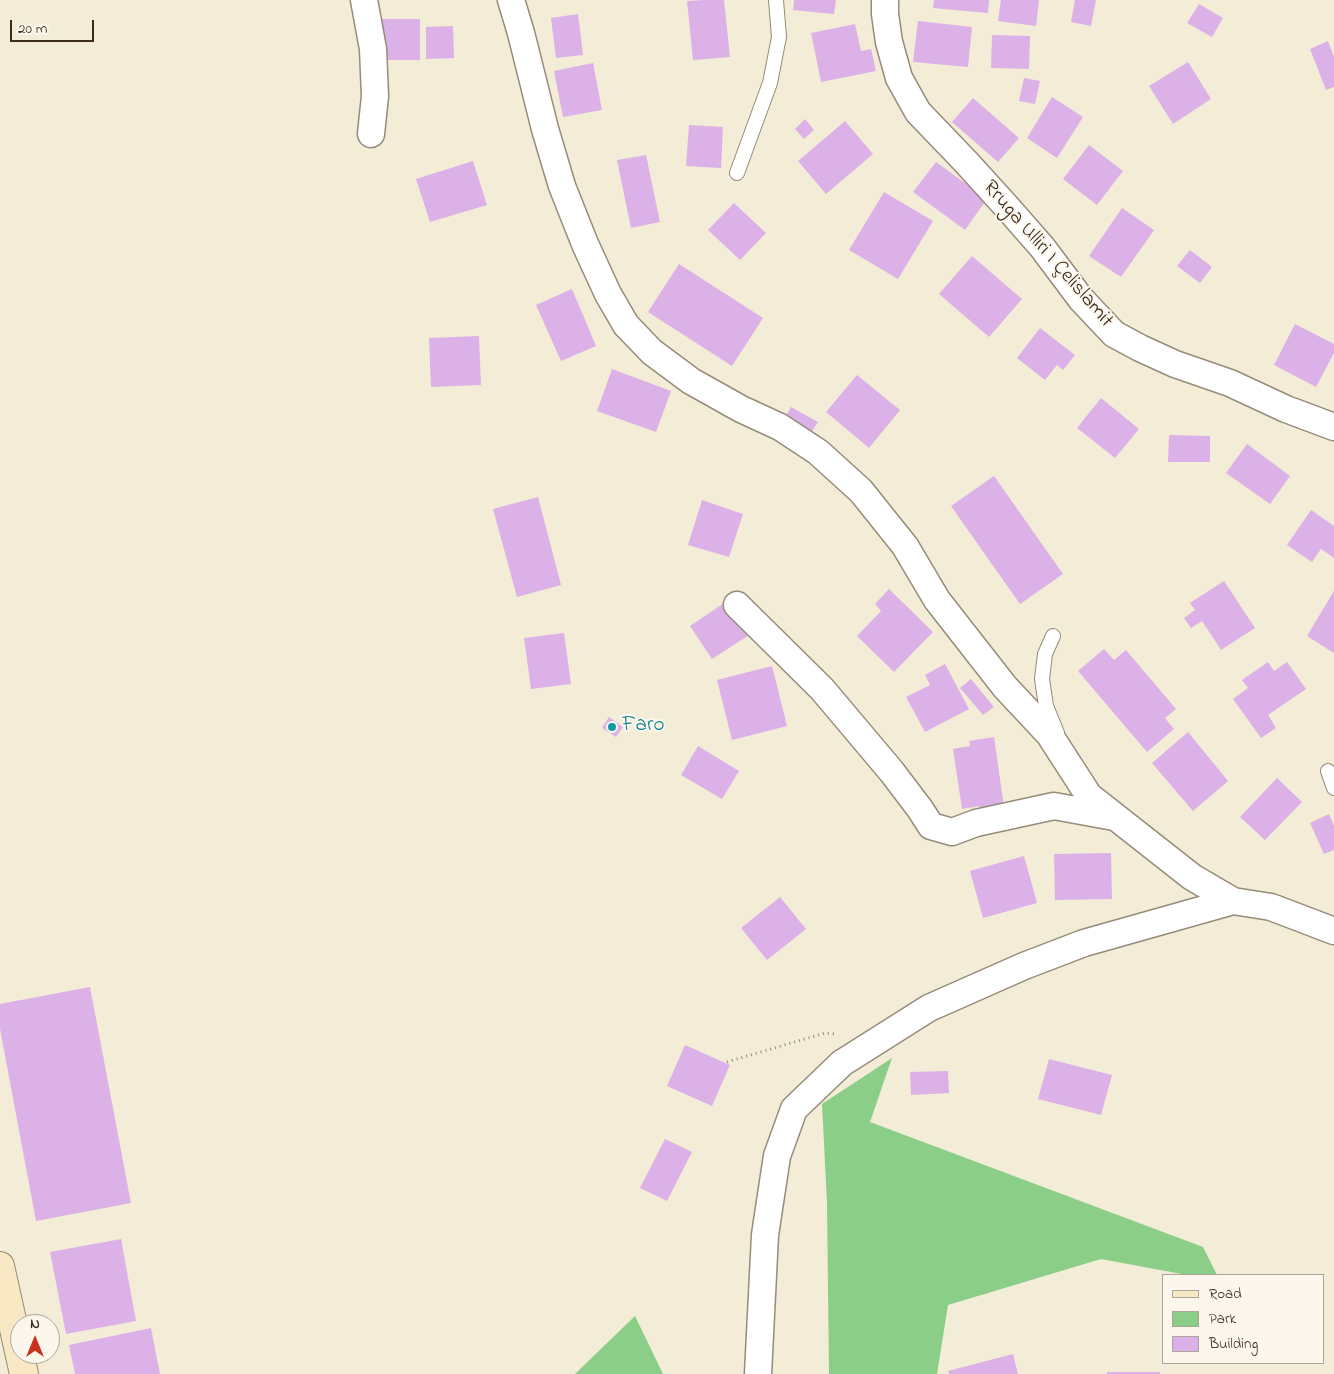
<!DOCTYPE html>
<html>
<head>
<meta charset="utf-8">
<style>
  body { margin:0 }
  #map { position:relative; width:1334px; height:1374px; overflow:hidden; background:#f3ecd6; font-family:"Indie Flower",sans-serif }
  canvas { display:block }
  .legend { position:absolute; left:1162px; top:1274px; width:162px; height:90px; box-sizing:border-box; background:#fbf7ec; border:1px solid #aea59a; margin:0; padding:6px 9px; list-style:none; font-size:15px; color:#3b2a1e }
  .legend li { display:flex; align-items:center; gap:10px; height:25px }
  .legend b { width:25px; border:1px solid #aea59a }
  .north { position:absolute; left:10px; top:1314px; width:50px; height:50px; box-sizing:border-box; background:#fbf7ec; border:1px solid #aea59a; border-radius:50%; rotate:0deg; font-size:14px; font-weight:700; line-height:20px; text-align:center; color:#3b2a1e }
  .north::after { content:''; display:block; margin:auto; width:18px; height:22px; background:#c8321e; clip-path:polygon(50% 0,100% 100%,50% 72%,0 100%) }
  .scale { position:absolute; left:10px; top:20px; width:84px; height:22px; box-sizing:border-box; border:2px solid #3b2a1e; border-top:0; padding-left:6px; font-size:15px; line-height:18px; white-space:nowrap; color:#3b2a1e; -webkit-text-stroke:4px #fbf7ec; paint-order:stroke }
</style>
</head>
<body>
<div id="map">
<canvas width="1334" height="1374"></canvas>
<ul class="legend">
<li><b style="height:6px;background:#f8e8c3"></b>Road</li>
<li><b style="height:14px;background:#8bce87"></b>Park</li>
<li><b style="height:14px;background:#dcb1e8"></b>Building</li>
</ul>
<div class="north">N</div>
<div class="scale">20 m</div>
</div>
<script>
const ctx = document.querySelector('canvas').getContext('2d');
ctx.lineJoin = 'round';
function fillPath(path, color) { ctx.fillStyle = color; ctx.fill(path, 'evenodd'); }
const poly = rows => new Path2D(rows.map(r => 'M' + r).join(''));
function trace(path, color, width, dash) { ctx.strokeStyle = color; ctx.lineWidth = width; ctx.lineCap = dash ? 'butt' : 'round'; ctx.setLineDash(dash || []); ctx.stroke(path); }
function label(font, color, halo, rows, align = 'center') {
  ctx.font = font + ' "Indie Flower",sans-serif'; ctx.lineWidth = 4; ctx.setLineDash([]); ctx.textBaseline = 'middle'; ctx.strokeStyle = halo; ctx.fillStyle = color; for (const [text, x, y, turn = 0] of rows) {
    ctx.save(); ctx.translate(x, y); ctx.rotate((+turn || 0) * Math.PI / 180); ctx.textAlign = isNaN(turn) ? turn : align; if (halo) ctx.strokeText(text, 0, 0); ctx.fillText(text, 0, 0); ctx.restore();
  }
}
fillPath(poly([
  [892,1058,870,1122,1203,1247,1217,1275,1187,1275,1101,1259,948,1305,937,1374,829,1374,827,1203,822,1104],
  [635,1316,663,1374,575,1374]
]), '#8bce87');
fillPath(poly([
  [704,0,724,0,730,57,693,60,687,1],
  [794,0,836,0,834,14,793,10],
  [934,0,989,0,988,13,933,8],
  [1001,0,1039,0,1036,26,998,21],
  [1075,0,1096,0,1091,26,1071,22],
  [1199,4,1223,18,1212,37,1187,23],
  [578,14,583,55,556,58,551,18],
  [376,19,420,19,420,60,376,60],
  [918,21,972,27,968,67,913,62],
  [855,24,861,51,871,49,876,71,821,82,811,33],
  [453,26,454,58,426,59,426,27],
  [992,35,1030,36,1029,69,991,68],
  [1328,41,1334,57,1334,87,1326,90,1310,49],
  [1188,62,1211,99,1173,124,1149,86],
  [593,63,602,110,563,117,554,71],
  [1024,78,1040,81,1035,104,1019,101],
  [1052,97,1083,117,1057,158,1027,138],
  [973,98,1019,138,998,162,952,122],
  [805,119,814,130,804,139,795,129],
  [845,121,873,154,826,194,798,161],
  [689,125,723,127,721,168,686,166],
  [1089,145,1123,171,1097,205,1063,179],
  [646,155,660,222,631,228,617,160],
  [473,161,487,205,430,222,416,179],
  [936,162,987,199,965,230,913,192],
  [884,192,933,221,898,279,849,250],
  [734,203,766,233,740,260,708,230],
  [1122,208,1154,230,1121,277,1089,256],
  [1190,250,1212,267,1200,283,1177,266],
  [972,256,1022,299,989,337,939,294],
  [679,264,763,318,732,366,648,312],
  [572,289,596,346,561,361,536,305],
  [1295,324,1334,344,1334,353,1316,387,1274,365],
  [1040,328,1075,355,1063,370,1057,365,1045,380,1017,358],
  [479,336,481,385,431,387,429,338],
  [612,369,671,391,656,432,597,411],
  [857,375,900,410,869,448,826,412],
  [1101,398,1139,429,1115,458,1077,428],
  [791,407,818,422,811,433,785,418],
  [1169,435,1210,436,1210,462,1168,462],
  [1247,444,1290,476,1270,504,1226,473],
  [994,476,1063,574,1020,604,951,506],
  [538,497,561,585,517,597,493,509],
  [702,500,743,514,729,557,688,545],
  [1311,510,1334,526,1334,558,1321,549,1312,562,1287,545],
  [1224,581,1255,628,1221,650,1202,621,1191,628,1184,618,1195,610,1190,603],
  [889,589,933,632,894,672,857,636,881,611,875,604],
  [1334,591,1334,653,1307,636],
  [727,601,749,635,712,659,690,626],
  [564,633,571,684,531,689,524,638],
  [1104,649,1114,660,1126,650,1176,709,1165,718,1174,729,1147,752,1078,671],
  [1268,662,1274,671,1287,662,1306,689,1268,715,1276,728,1261,738,1233,699,1248,688,1242,680],
  [945,664,969,709,925,732,906,697,930,685,925,675],
  [772,666,787,726,732,740,717,680],
  [971,679,994,707,983,715,960,688],
  [609,717,623,727,616,737,602,728],
  [1188,732,1228,781,1193,811,1152,763],
  [994,737,1004,807,979,811,979,806,962,809,953,749,970,746,969,741],
  [698,746,739,771,722,799,681,775],
  [1277,778,1302,802,1265,840,1240,817],
  [1329,814,1334,826,1334,850,1324,854,1310,823],
  [1111,853,1112,899,1055,900,1054,854],
  [1024,856,1037,903,983,918,970,871],
  [780,897,806,929,767,960,741,928],
  [90,987,131,1203,36,1221,0,1029,0,1004],
  [685,1045,730,1065,712,1106,667,1086],
  [1049,1059,1112,1075,1101,1115,1038,1099],
  [948,1071,949,1093,911,1095,910,1072],
  [665,1139,692,1152,667,1201,640,1188],
  [121,1239,136,1321,66,1334,50,1252],
  [151,1328,160,1374,75,1374,69,1345],
  [1013,1354,1018,1374,949,1374,948,1371],
  [1107,1372,1160,1372,1160,1374,1107,1374]
]), '#dcb1e8');
const lane = poly([
  [737,173,770,83,779,37,776,0],
  [1053,636,1045,654,1042,679,1046,706,1057,733],
  [1328,771,1334,788]
]);
const street = poly([
  [364,0,373,49,375,96,371,134],
  [511,0,521,33,545,129,562,186,585,244,608,294,626,325,652,352,691,381,741,409,780,427,818,452,861,491,905,546,937,600,1005,687,1049,734,1089,796,1192,877,1233,901,1271,907,1334,931],
  [885,0,885,14,889,42,899,78,918,112,966,162,1006,206,1042,247,1081,299,1114,334,1140,348,1175,364,1230,383,1286,409,1334,427],
  [737,605,822,689,892,772,920,809,931,826,952,832,976,823,1054,806,1114,817],
  [758,1374,765,1235,777,1156,794,1109,842,1063,929,1008,1024,966,1084,943,1233,901]
]);
const secondary = poly([
  [0,1266,24,1374]
]);
trace(lane, '#978b7a', 16);
trace(street, '#978b7a', 29);
trace(secondary, '#978b7a', 30);
trace(poly([
  [727,1062,825,1033,835,1034]
]), '#978b7a', 3, [1, 4]);
trace(lane, '#fff', 14);
trace(street, '#fff', 26);
trace(secondary, '#f8e8c3', 28);
for (const [x, y, r, color] of [
  [612,727,5,"#0f9aa8"]
]) { const dot = new Path2D(); dot.arc(x, y, r, 0, 2 * Math.PI); ctx.fillStyle = color; ctx.fill(dot); trace(dot, '#fbf7ec', 2); }
label('21px', '#3b2a1e', '#fbf7ec', [
  ["Rruga Ulliri I Çelislamit",1047,255,49]
]);
label('21px', '#0d838f', '#fbf7ec', [
  ["Faro",622,727]
], 'left');
</script>
</body>
</html>
